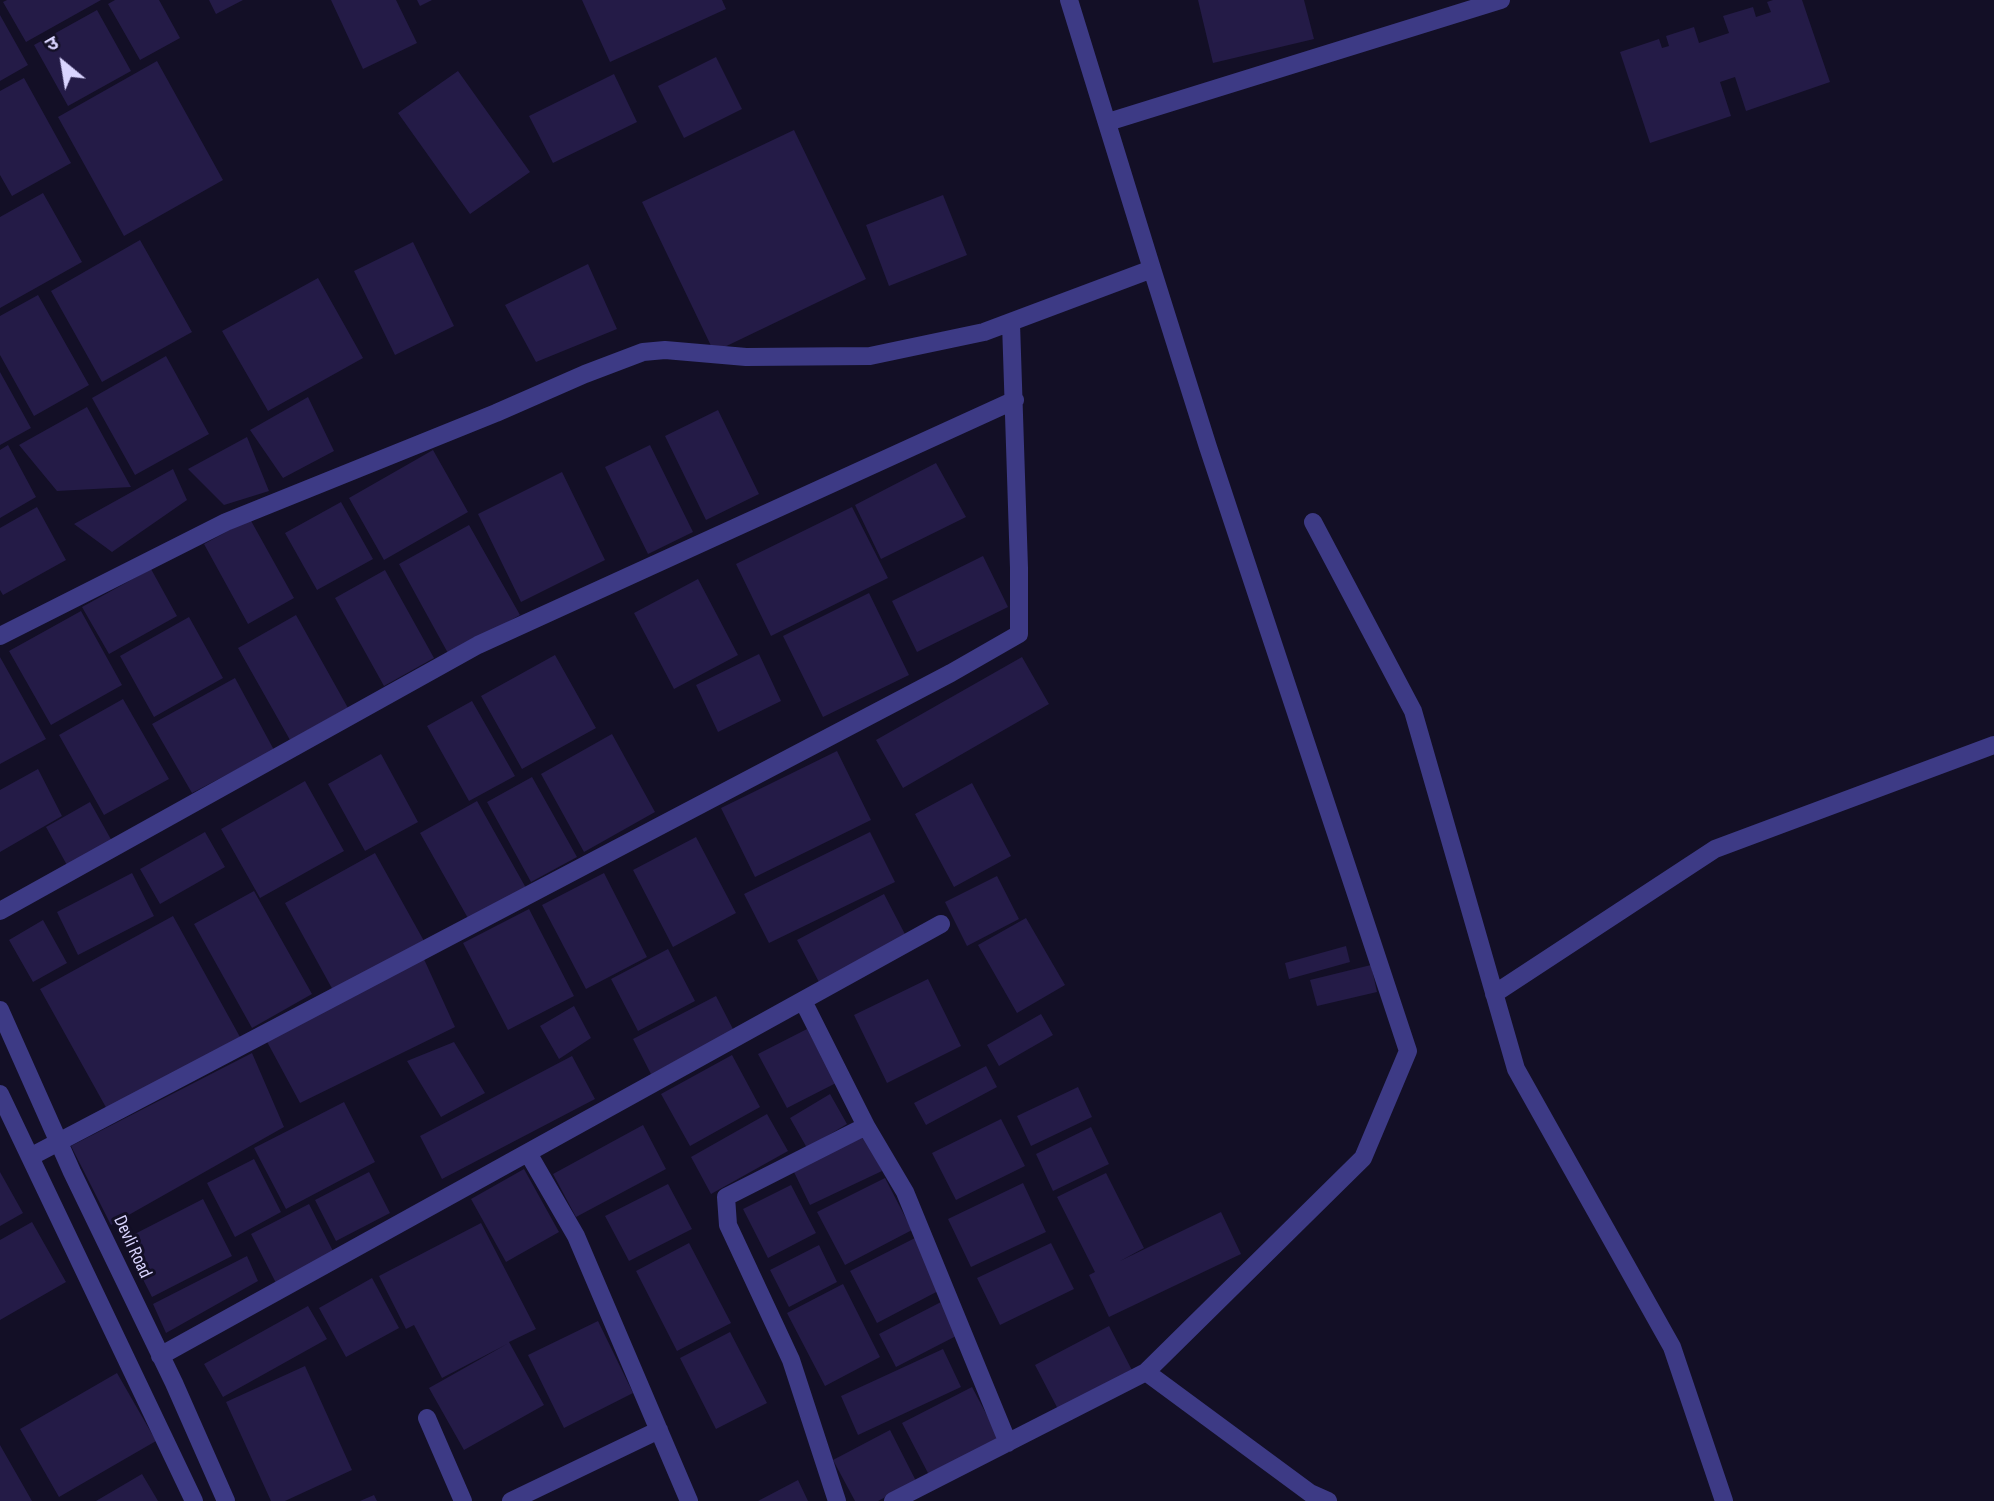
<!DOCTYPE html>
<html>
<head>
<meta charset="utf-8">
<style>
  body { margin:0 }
  #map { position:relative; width:1994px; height:1501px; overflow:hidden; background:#130f26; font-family:"Sofia Sans Condensed","Noto Sans Devanagari",sans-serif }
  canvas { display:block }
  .north { position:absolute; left:28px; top:28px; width:70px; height:70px; -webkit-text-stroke:5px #130f26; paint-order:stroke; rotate:330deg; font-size:19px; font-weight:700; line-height:28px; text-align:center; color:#d9d4ff }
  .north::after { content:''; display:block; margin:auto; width:24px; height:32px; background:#d9d4ff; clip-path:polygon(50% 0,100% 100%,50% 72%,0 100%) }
</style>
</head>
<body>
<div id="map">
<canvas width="1994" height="1501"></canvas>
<div class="north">उ</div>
</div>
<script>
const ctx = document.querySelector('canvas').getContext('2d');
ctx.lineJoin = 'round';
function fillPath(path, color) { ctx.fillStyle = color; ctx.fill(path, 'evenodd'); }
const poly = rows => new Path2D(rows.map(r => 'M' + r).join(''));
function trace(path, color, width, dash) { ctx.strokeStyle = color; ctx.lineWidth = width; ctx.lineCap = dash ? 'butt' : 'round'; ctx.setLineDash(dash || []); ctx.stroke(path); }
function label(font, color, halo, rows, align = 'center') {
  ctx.font = font + ' "Sofia Sans Condensed",sans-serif'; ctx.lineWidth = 6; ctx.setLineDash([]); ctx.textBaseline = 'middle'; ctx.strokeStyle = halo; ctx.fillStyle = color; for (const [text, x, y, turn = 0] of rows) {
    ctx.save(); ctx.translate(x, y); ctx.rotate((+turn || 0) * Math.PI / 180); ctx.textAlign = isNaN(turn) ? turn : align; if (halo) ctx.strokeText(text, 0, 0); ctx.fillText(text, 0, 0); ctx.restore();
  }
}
fillPath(poly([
  [7,0,101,0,26,42,3,2],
  [115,0,159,0,180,38,140,60,108,4],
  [209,0,243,0,216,14],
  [331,0,396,0,417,43,363,69],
  [417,0,432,0,420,6],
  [582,0,722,0,726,9,610,62],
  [1198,0,1304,0,1314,39,1213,63],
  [1773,0,1802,0,1830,82,1746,111,1735,77,1720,82,1731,116,1650,143,1620,52,1659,39,1662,48,1669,46,1666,36,1694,27,1699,43,1729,33,1723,16,1753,7,1756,17,1771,12,1767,2],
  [97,10,131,71,68,106,34,45],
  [0,15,28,65,0,81],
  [716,57,742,109,684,138,658,86],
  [157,61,223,180,124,236,58,117],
  [458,71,530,172,470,214,398,113],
  [614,74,637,122,553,163,529,116],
  [24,78,71,163,12,196,0,175,0,91],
  [794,130,866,279,714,352,642,202],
  [43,193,82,262,0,308,0,217],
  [943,195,967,255,889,286,866,225],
  [140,240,192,332,102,382,51,291],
  [413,242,454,326,395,355,354,271],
  [588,264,617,329,536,362,505,305],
  [318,278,363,358,268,411,222,331],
  [38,295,89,385,34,416,0,355,0,316],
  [166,356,209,434,135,475,92,398],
  [0,372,31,428,0,445],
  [308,397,334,451,283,478,250,430],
  [87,407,131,487,57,491,19,445],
  [718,410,759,494,706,520,665,436],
  [247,437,269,491,224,505,188,469],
  [8,445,36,497,0,518,0,450],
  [650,445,693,532,648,554,605,467],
  [433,450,468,512,384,560,349,498],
  [936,463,966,517,881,559,855,505],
  [173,469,187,500,112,552,74,524],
  [562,472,605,560,521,602,478,514],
  [341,502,373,559,317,590,285,533],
  [37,507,66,560,3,595,0,590,0,528],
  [852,507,888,578,771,636,736,564],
  [250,519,294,598,248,624,204,544],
  [469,525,520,615,449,655,399,564],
  [983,556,1008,607,917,652,892,601],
  [151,569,177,616,109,654,82,607],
  [385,570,434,658,384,686,335,598],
  [698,579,738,655,674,689,634,613],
  [869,593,909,675,823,717,783,636],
  [81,611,122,685,51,725,9,651],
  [296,615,348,708,290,740,238,648],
  [189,617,223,678,154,717,120,656],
  [759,654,781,701,718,732,696,685],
  [555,655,596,728,522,769,481,696],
  [0,657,46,739,0,764],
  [1022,657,1049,704,903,788,876,740],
  [235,678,274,750,192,793,152,724],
  [123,699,169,779,104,815,59,735],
  [472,701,515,776,469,801,427,726],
  [612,734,655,812,584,852,541,774],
  [837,751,871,820,755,877,721,808],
  [381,754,418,822,365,851,328,784],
  [38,769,62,816,0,852,0,790],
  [532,777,577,857,531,882,487,802],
  [305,781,344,851,260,898,221,829],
  [972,783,1011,856,954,887,915,814],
  [477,801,526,888,469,920,420,833],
  [90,802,113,843,68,867,46,827],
  [205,832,225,867,160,904,140,869],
  [870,832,895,882,769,943,744,894],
  [696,837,736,913,673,947,633,870],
  [375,853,424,941,334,992,285,903],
  [132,873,154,916,78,955,57,912],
  [604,873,647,957,586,989,542,905],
  [997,876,1019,919,967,946,945,902],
  [254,891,312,994,252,1028,194,924],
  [884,894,907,938,820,984,797,940],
  [529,909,574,996,508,1030,463,943],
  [173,916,240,1037,108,1111,40,989],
  [1026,918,1065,985,1017,1013,978,945],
  [43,920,67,963,33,982,9,940],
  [1346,946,1350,962,1289,979,1285,963],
  [668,949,695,1001,638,1031,611,979],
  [423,957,455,1027,300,1103,265,1038],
  [1371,965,1377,992,1317,1006,1310,980],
  [928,979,961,1046,887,1083,854,1015],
  [716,996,734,1031,651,1074,633,1039],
  [574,1006,591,1038,559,1059,540,1026],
  [1041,1014,1053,1035,999,1066,987,1045],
  [807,1029,836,1083,787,1108,758,1054],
  [454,1042,485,1093,441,1117,407,1061],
  [252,1053,284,1127,111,1225,71,1146],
  [732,1055,760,1107,690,1146,661,1094],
  [572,1056,595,1099,442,1179,420,1136],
  [986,1066,997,1087,926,1125,914,1103],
  [1078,1087,1092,1117,1031,1146,1017,1116],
  [830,1094,847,1124,807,1148,790,1118],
  [344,1102,375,1162,286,1209,254,1148],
  [767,1114,788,1151,711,1194,691,1157],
  [1001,1119,1025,1166,956,1200,932,1153],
  [643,1125,666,1169,576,1217,553,1174],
  [1091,1127,1109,1164,1053,1191,1036,1154],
  [865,1136,882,1171,810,1205,793,1170],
  [254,1159,281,1212,235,1237,207,1183],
  [524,1169,559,1232,506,1262,471,1199],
  [0,1172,23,1213,0,1226],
  [369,1172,390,1213,336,1241,315,1200],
  [1106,1173,1144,1248,1120,1261,1221,1212,1241,1254,1109,1317,1089,1275,1095,1272,1057,1197],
  [885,1178,912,1230,845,1265,817,1212],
  [1023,1183,1046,1232,971,1267,948,1219],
  [668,1184,692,1229,629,1261,605,1216],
  [791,1185,816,1233,768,1258,743,1209],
  [203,1199,232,1256,152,1297,123,1240],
  [309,1204,333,1251,276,1283,251,1234],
  [32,1222,66,1282,0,1320,0,1240],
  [481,1223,536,1329,509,1342,544,1405,464,1450,429,1388,507,1344,442,1378,414,1325,406,1329,379,1276],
  [915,1238,942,1289,877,1323,850,1271],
  [689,1243,731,1323,677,1351,636,1271],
  [1051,1243,1074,1289,1000,1325,977,1278],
  [819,1245,837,1282,789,1307,770,1270],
  [247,1256,258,1281,166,1333,153,1304],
  [372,1278,399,1328,346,1357,319,1308],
  [843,1284,880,1357,825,1386,787,1313],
  [941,1302,958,1335,896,1367,879,1334],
  [308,1306,327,1339,223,1397,204,1364],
  [598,1321,633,1393,564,1428,528,1355],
  [1109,1326,1134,1374,1060,1413,1035,1365],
  [730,1332,767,1403,716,1429,680,1358],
  [943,1349,961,1387,858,1435,841,1396],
  [305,1366,352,1470,285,1501,271,1501,226,1402],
  [117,1373,156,1441,59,1497,20,1429],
  [972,1387,999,1438,929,1475,902,1423],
  [890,1430,916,1481,878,1501,855,1501,833,1460],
  [0,1445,32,1501,0,1501],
  [142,1474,158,1501,96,1501],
  [798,1480,808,1501,758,1501],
  [374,1495,377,1501,360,1501]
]), '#241b47');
trace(poly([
  [1108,122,1501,0],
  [1313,522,1413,711,1516,1069,1672,1347,1724,1501],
  [0,636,226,522,496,413,585,374,643,352,665,350,746,357,870,356,984,332,1152,269,1069,0],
  [0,911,478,645,1015,400],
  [1494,994,1715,849,1994,745],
  [803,1001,866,1126,905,1192,1008,1443],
  [0,1010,72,1172,174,1383,226,1501],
  [0,1094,194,1501],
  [528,1153,576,1236,689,1501],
  [30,1157,951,673,1019,634,1019,568,1011,323],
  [160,1356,941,924],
  [1146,1372,1310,1493,1328,1501],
  [427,1418,463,1501],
  [511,1501,659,1430],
  [837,1501,791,1360,728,1225,726,1197,866,1126],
  [893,1501,1146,1372,1363,1158,1408,1051,1208,447,1152,269]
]), '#3d3a85', 18);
label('19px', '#d9d4ff', '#130f26', [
  ["Devli Road",132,1247,65]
]);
</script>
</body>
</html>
